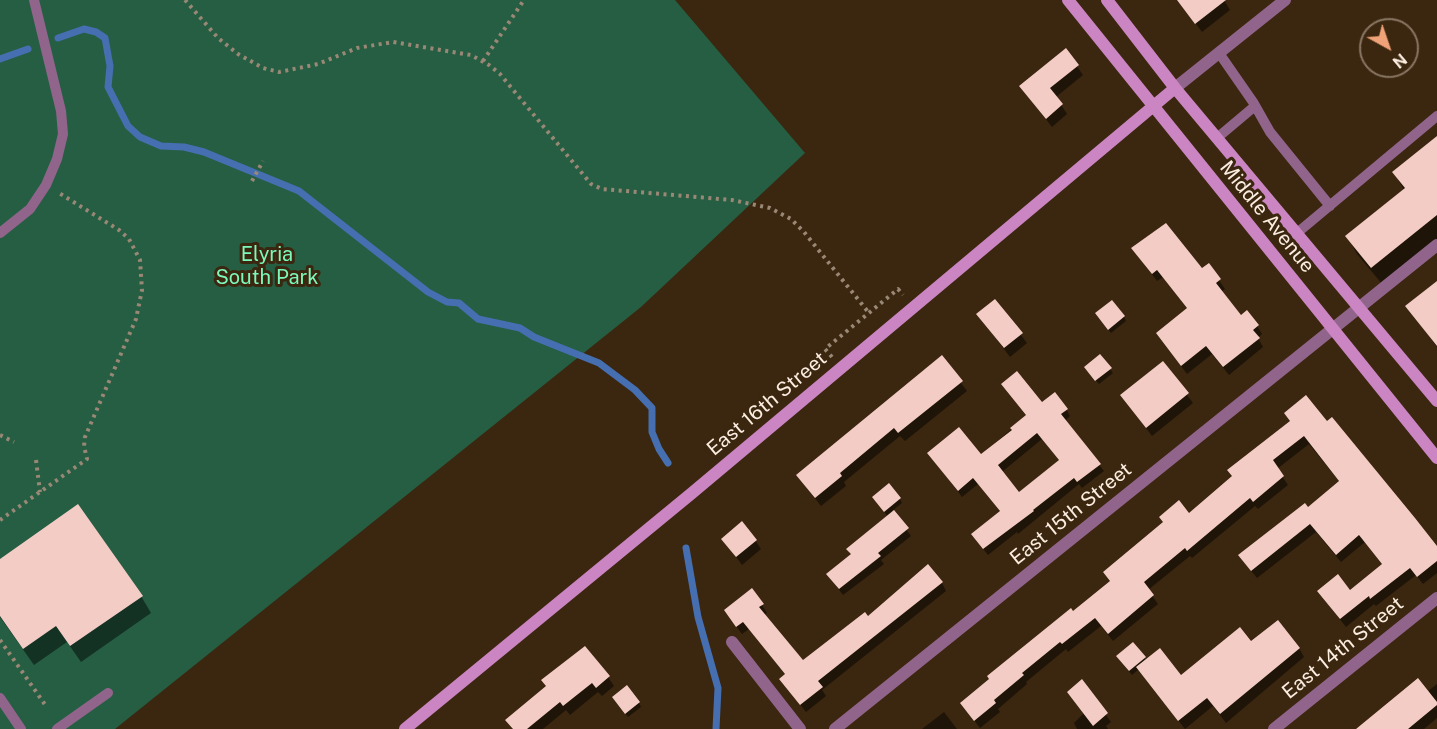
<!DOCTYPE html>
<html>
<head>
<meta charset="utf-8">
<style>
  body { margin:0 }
  #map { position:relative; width:1437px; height:729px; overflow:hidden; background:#3b260f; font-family:"Public Sans",sans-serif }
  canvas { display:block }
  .north { position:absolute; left:1359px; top:18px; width:60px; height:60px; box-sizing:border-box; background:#3b260f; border:2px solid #887663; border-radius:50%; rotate:140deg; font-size:16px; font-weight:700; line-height:24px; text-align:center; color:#fbede0 }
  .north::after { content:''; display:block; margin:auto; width:21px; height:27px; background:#f0a278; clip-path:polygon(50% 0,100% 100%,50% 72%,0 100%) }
</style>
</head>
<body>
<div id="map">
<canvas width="1437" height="729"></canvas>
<div class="north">N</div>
</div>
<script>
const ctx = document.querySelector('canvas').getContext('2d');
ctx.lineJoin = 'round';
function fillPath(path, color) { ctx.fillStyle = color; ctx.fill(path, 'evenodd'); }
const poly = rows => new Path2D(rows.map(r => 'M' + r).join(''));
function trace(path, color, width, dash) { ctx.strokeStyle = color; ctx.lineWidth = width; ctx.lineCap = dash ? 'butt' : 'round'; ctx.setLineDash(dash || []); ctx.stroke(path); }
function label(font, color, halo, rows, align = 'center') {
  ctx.font = font + ' "Public Sans",sans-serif'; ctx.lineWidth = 6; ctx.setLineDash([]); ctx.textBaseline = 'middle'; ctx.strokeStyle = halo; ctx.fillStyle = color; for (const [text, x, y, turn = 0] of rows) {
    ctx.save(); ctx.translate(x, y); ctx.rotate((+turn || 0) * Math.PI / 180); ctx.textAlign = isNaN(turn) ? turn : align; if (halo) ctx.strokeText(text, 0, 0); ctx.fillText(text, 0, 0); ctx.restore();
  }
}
fillPath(poly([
  [0,0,675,0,805,153,641,307,115,729,0,729]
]), '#265e43');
fillPath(poly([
  [1189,0,1224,0,1230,10,1202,32,1182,5],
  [1066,51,1083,75,1056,97,1067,114,1052,127,1021,86],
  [1437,147,1437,241,1383,285,1357,254,1347,236,1404,190,1394,172],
  [1133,248,1202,270,1208,265,1225,289,1221,292,1241,317,1257,326,1262,334,1258,338,1263,347,1229,375,1212,354,1187,374,1157,334,1188,309,1163,277,1157,281],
  [1437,283,1437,347,1407,306],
  [995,301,1027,343,1010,357,978,314],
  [1124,317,1126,321,1111,333,1099,318],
  [941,357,967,391,905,441,900,436,844,482,846,486,821,506,798,476],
  [1163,363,1193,403,1152,436,1122,396],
  [1110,369,1113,373,1099,384,1088,371],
  [1041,404,1066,409,1070,416,1065,421,1104,471,1082,488,1079,484,1018,534,1017,532,988,555,977,541,1001,512,978,484,962,497,929,453,980,456],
  [1042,439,1060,461,1019,494,1002,472],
  [1291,422,1437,549,1437,573,1423,584,1416,575,1376,606,1374,604,1346,627,1324,599,1350,592,1383,565,1365,542,1341,562,1316,532,1257,578,1245,563,1340,482,1309,444,1277,469,1288,485,1258,509,1255,506,1192,558,1190,556,1148,590,1158,604,1113,641,1101,626,1068,652,1066,649,1026,682,1027,684,998,709,1000,712,980,728,962,704,1073,613,1233,477],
  [900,499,902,503,892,511,911,536,881,560,884,564,843,595,828,575,852,555,888,517,876,501],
  [723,539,755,540,761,549,742,565],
  [0,562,141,596,151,613,81,662,67,642,34,665,0,617],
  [942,583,946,591,822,690,826,696,806,712,781,679,786,675,749,629,742,634,730,618,762,605,767,613,764,615,803,662,868,618],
  [1251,643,1299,648,1304,657,1226,723,1213,706,1185,729,1139,669,1132,675,1120,660,1144,658,1146,661,1180,677],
  [608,677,614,686,602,696,598,692,570,715,566,710,543,729,513,729,507,720,547,687],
  [1082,681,1111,722,1106,726,1108,729,1077,729,1074,723,1084,713],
  [1437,684,1437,718,1424,729,1358,729,1427,692],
  [616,701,639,703,641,707,628,717],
  [944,712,957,729,922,729]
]), '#0007');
trace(poly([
  [58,38,84,29,96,32,105,38,110,66,108,87,128,126,140,137,161,146,184,147,204,152,299,191,428,292,447,302,459,303,478,319,520,328,534,337,599,363,635,390,652,408,652,432,659,449,668,463],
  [0,59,28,49],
  [686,548,698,617,718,688,716,729]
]), '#456fb0', 7);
fillPath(poly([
  [1177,0,1226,0,1195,24],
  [1066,48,1079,65,1050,88,1063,104,1046,119,1019,86],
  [1437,136,1437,215,1371,268,1345,236,1405,188,1392,172],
  [1166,223,1202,268,1209,263,1221,279,1216,283,1241,315,1247,310,1259,325,1253,330,1260,338,1223,367,1206,346,1181,366,1156,333,1187,308,1157,270,1152,274,1131,248],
  [1437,281,1437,346,1405,306],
  [995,299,1023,333,1004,348,976,314],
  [1112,300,1125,316,1108,330,1095,313],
  [1100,354,1112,368,1095,381,1084,367],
  [942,355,963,381,898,433,894,428,840,473,842,476,815,498,796,475],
  [1163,361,1189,393,1146,428,1120,395],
  [1017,371,1042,402,1055,392,1068,409,1061,414,1101,464,1077,482,1074,478,1033,510,1034,511,983,549,971,534,1000,511,973,478,958,491,927,453,959,427,981,454,1012,430,1010,428,1026,415,1001,384],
  [1037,433,1059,460,1019,492,998,465],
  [1306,395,1327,421,1332,417,1415,518,1437,546,1437,561,1417,577,1410,568,1370,599,1369,596,1340,619,1317,591,1338,574,1350,590,1382,564,1359,535,1336,555,1310,524,1251,571,1238,555,1305,503,1308,507,1339,481,1304,436,1273,460,1284,476,1253,502,1250,498,1187,551,1185,548,1144,582,1154,595,1108,634,1095,618,1062,644,1060,642,1022,673,1024,675,994,700,996,703,974,721,960,703,989,679,987,676,1071,608,1073,611,1110,581,1103,572,1163,522,1159,517,1179,500,1189,513,1232,476,1227,470,1290,421,1284,413],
  [889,483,901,498,884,512,872,497],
  [78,504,143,596,70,646,56,626,23,649,0,616,0,559],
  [894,510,909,528,878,553,881,556,839,589,826,574,851,554,846,549],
  [742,521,757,540,736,557,721,539],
  [928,564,943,582,818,681,823,687,800,705,779,679,785,674,743,622,736,627,724,610,752,588,764,604,759,607,803,660,865,612,868,616],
  [1278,620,1300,648,1220,714,1207,698,1178,721,1136,667,1160,648,1181,675,1240,627,1251,641],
  [1133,642,1146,657,1129,671,1116,656],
  [585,646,610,676,596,688,592,683,563,706,560,702,527,729,513,729,505,720,546,686,541,680],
  [1418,678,1437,702,1437,705,1408,729,1356,729],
  [1082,679,1108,713,1093,726,1067,692],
  [627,685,640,702,625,714,612,697]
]), '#f3ccc5');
trace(poly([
  [185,0,218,38,238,54,263,68,279,72,318,64,357,48,393,42,471,55,489,65,500,74,591,184,602,189,732,200,770,208,791,219,804,232,869,313],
  [483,61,524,0],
  [252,181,263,161],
  [832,357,825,349,898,289,903,295],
  [0,435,14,442],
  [36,460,40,492],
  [0,520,87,459,84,446,85,437,136,319,142,290,140,260,129,239,119,230,59,193],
  [0,640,46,706]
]), '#9a8876', 4, [3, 4.5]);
trace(poly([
  [1219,53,1253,102,1270,132,1330,206],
  [1217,138,1255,106],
  [0,233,30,209,46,185,57,159,63,134,61,111,34,0],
  [1297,233,1437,116],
  [0,698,21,729],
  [57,729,108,693]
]), '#91658b', 10);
trace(poly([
  [1175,88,1285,0],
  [732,642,800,729],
  [835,729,1437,245],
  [1274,729,1437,598]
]), '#91658b', 12);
trace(poly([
  [1068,0,1437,458],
  [1107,0,1175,88,1437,401],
  [405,729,692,493,1175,88]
]), '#cb85c2', 12);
label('20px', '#fbede0', '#3b260f', [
  ["Middle Avenue",1267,217,51],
  ["East 16th Street",767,404,-40],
  ["East 15th Street",1071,514,-39],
  ["East 14th Street",1343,648,-39]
]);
label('20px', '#7bf9bc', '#3b260f', [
  ["Elyria",267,255],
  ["South Park",267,278]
]);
</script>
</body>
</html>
